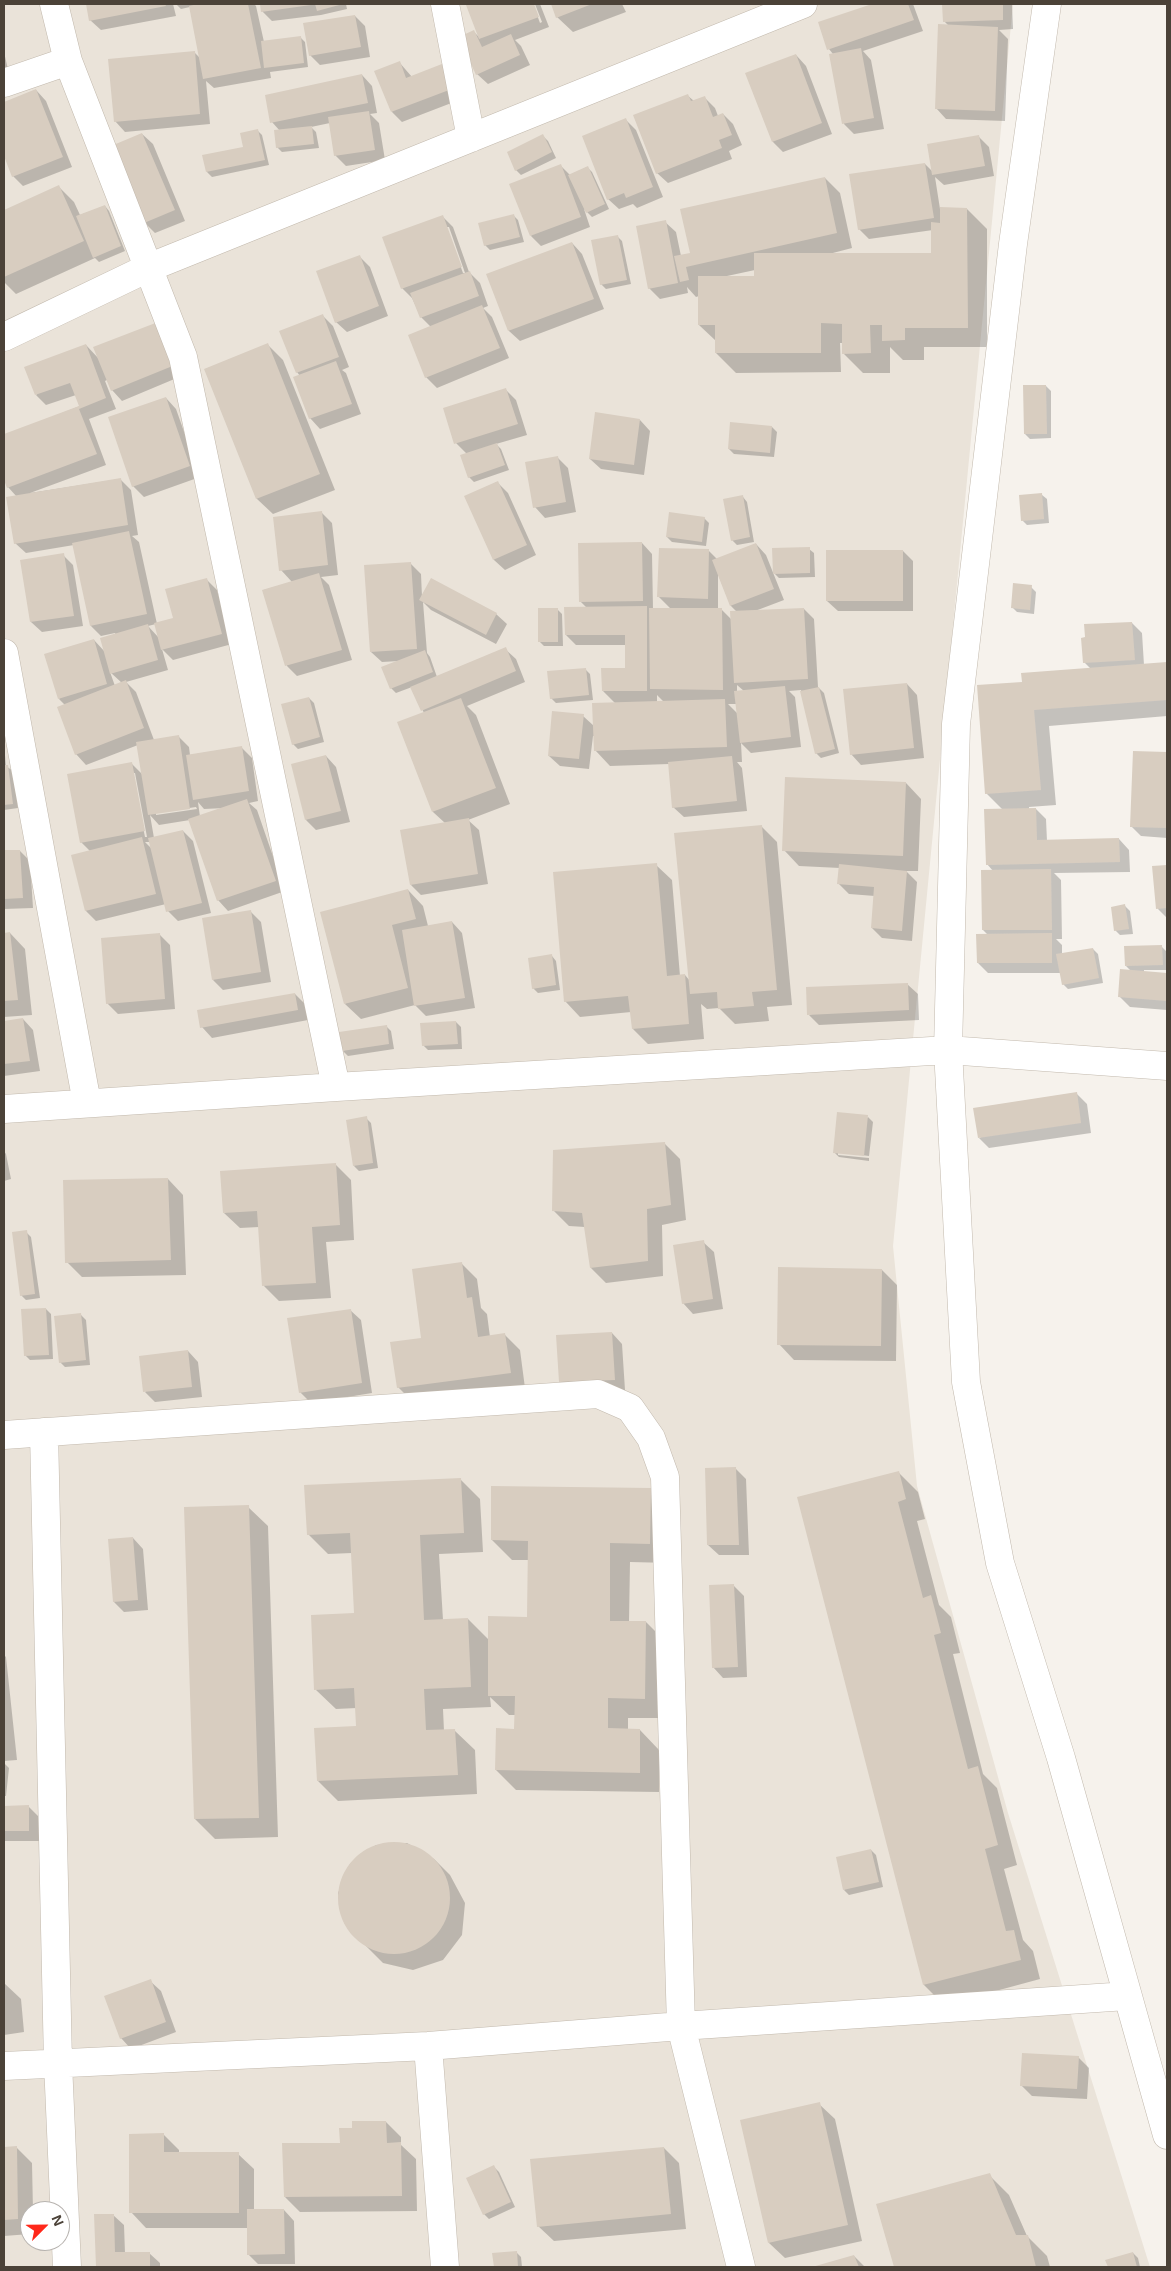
<!DOCTYPE html>
<html>
<head>
<meta charset="utf-8">
<style>
  body { margin:0 }
  #map { position:relative; width:1171px; height:2271px; overflow:hidden; background:#f6f2ec; font-family:Helvetica,sans-serif }
  canvas { display:block }
  .frame { position:absolute; inset:0; border:5px solid #4b4238; pointer-events:none }
  .north { position:absolute; left:20px; top:2201px; width:50px; height:50px; box-sizing:border-box; background:#fff; border:1px solid #b7b3af; border-radius:50%; rotate:67deg; font-size:14px; font-weight:700; line-height:20px; text-align:center; color:#4b4238 }
  .north::after { content:''; display:block; margin:auto; width:18px; height:22px; background:#ff281a; clip-path:polygon(50% 0,100% 100%,50% 72%,0 100%) }
</style>
</head>
<body>
<div id="map">
<canvas width="1171" height="2271"></canvas>
<div class="frame"></div>
<div class="north">N</div>
</div>
<script>
const ctx = document.querySelector('canvas').getContext('2d');
ctx.lineJoin = 'round';
function fillPath(path, color) { ctx.fillStyle = color; ctx.fill(path, 'evenodd'); }
const poly = rows => new Path2D(rows.map(r => 'M' + r).join(''));
function trace(path, color, width, dash) { ctx.strokeStyle = color; ctx.lineWidth = width; ctx.lineCap = dash ? 'butt' : 'round'; ctx.setLineDash(dash || []); ctx.stroke(path); }
fillPath(poly([
  [4,4,1013,4,893,1246,917,1486,1008,1813,1150,2267,4,2267],
  [30,2211,60,2211,60,2241,30,2241]
]), '#eae3d9');
fillPath(poly([
  [87,4,173,4,176,16,101,30,90,20],
  [176,4,254,4,256,6,264,42,300,37,305,42,308,67,270,72,271,78,214,88,206,81,210,124,125,132,115,121,194,52,200,58,190,7,181,9],
  [261,4,346,4,347,9,321,15,272,21,262,11],
  [472,4,533,4,540,23,542,22,535,4,540,4,549,27,515,40,521,46,530,65,488,84,477,74,474,32,480,38,467,5],
  [552,4,622,4,626,12,573,32,557,17],
  [876,4,913,4,923,31,863,51,871,60,884,129,854,134,844,124,831,55,833,54,829,49,820,23],
  [943,4,1012,4,1013,29,999,30,1008,39,1005,121,946,119,936,108,949,26,944,21],
  [355,16,365,26,370,57,320,65,310,55],
  [4,52,13,91,4,94],
  [796,55,806,66,832,134,783,152,773,142,747,74],
  [399,62,412,77,467,97,402,122,392,112],
  [362,75,372,86,377,113,370,114,379,123,385,160,346,166,335,155,330,123,311,127,316,132,319,148,282,152,277,147,280,131,272,122],
  [36,90,46,101,72,167,23,186,13,176,4,153,4,103],
  [687,95,694,101,704,97,715,108,718,116,723,114,733,124,742,145,729,151,732,159,668,183,657,173],
  [626,120,636,130,663,197,637,208,633,204,619,209,608,199],
  [257,130,262,135,269,165,212,177,207,172,204,156,244,148],
  [142,134,153,144,185,221,155,233,145,223],
  [543,136,548,141,556,158,521,175,516,170],
  [979,137,989,147,994,176,944,185,935,177,940,209,967,209,987,229,987,347,924,347,924,360,903,360,890,347,890,373,863,373,843,353,843,343,840,343,841,372,736,373,716,353,716,341,699,325,699,296,696,297,687,287,688,293,660,299,649,288,665,222,676,232,681,256,691,254,825,178,840,193,852,248,829,254,933,254,933,230,869,239,859,229,925,164,933,172],
  [755,270,755,277,727,277,727,276],
  [561,166,570,175,587,167,592,172,609,209,592,217,584,209,590,227,541,246,531,236],
  [59,187,74,202,80,215,105,206,109,211,125,251,99,262,95,258,16,294,4,282,4,211],
  [513,215,518,220,524,242,490,250,485,245],
  [443,217,453,227,469,272,480,283,488,306,483,308,492,317,509,358,437,388,426,377,431,327,421,317,412,298,402,288],
  [446,227,449,227,465,273,463,273],
  [617,236,622,241,631,284,606,289,601,284],
  [572,243,582,254,604,309,520,341,509,331,488,275],
  [360,257,370,267,388,316,347,332,336,322],
  [323,316,333,326,349,367,342,370,346,373,361,414,320,429,310,418,300,376,297,372],
  [157,323,184,375,122,401,112,390,107,380,105,381,116,409,89,419,106,465,30,493,120,479,131,490,138,535,132,536,139,542,157,624,175,619,207,580,217,590,232,644,173,660,162,649,168,670,126,682,136,692,154,740,178,736,189,747,190,755,241,747,252,758,258,801,249,803,257,810,285,891,228,911,218,900,190,820,159,825,150,815,154,838,183,831,193,841,211,913,178,921,168,911,166,904,96,921,86,911,90,851,81,842,131,763,143,775,138,745,86,765,76,754,65,705,59,699,94,640,105,652,116,635,115,633,101,636,91,626,74,545,26,553,15,543,17,497,8,487,4,476,4,436,80,406,76,395,46,405,36,395,86,345,99,359],
  [156,624,159,638,148,626],
  [110,672,122,683,115,686],
  [132,773,135,773,147,837,145,837],
  [198,802,204,809,225,808,200,817],
  [196,807,197,809,156,815,156,813],
  [145,842,150,842,152,849],
  [268,345,283,360,335,490,273,514,257,499,206,369],
  [1046,386,1051,391,1051,438,1030,439,1025,434],
  [506,390,516,400,527,435,496,444,501,449,509,470,474,482,469,477,467,454,456,443],
  [166,398,176,409,200,477,144,497,133,486],
  [640,420,650,431,644,475,601,469,590,459],
  [772,427,777,432,774,457,734,454,729,449],
  [557,457,568,468,576,512,545,518,535,507],
  [497,482,508,493,536,555,505,570,494,560,466,497],
  [1042,495,1047,499,1049,523,1027,525,1022,520],
  [743,497,747,502,754,542,737,545,732,540],
  [321,512,332,523,338,575,321,577,329,585,352,660,297,676,287,666,264,590,292,582,281,570],
  [704,518,709,523,706,546,672,542,667,537],
  [642,543,652,554,653,609,671,609,658,596,708,550,717,559,756,544,766,555,784,600,755,611,804,609,814,619,818,687,824,693,839,753,821,758,816,753,801,690,789,691,795,697,801,747,751,753,741,743,742,762,737,762,742,768,747,811,684,817,673,807,669,764,610,766,595,750,594,736,593,736,589,769,560,766,549,756,583,716,594,726,615,703,603,691,626,669,626,645,576,645,566,635,587,608,580,601],
  [718,574,731,606,737,612,732,620,721,609,718,609],
  [737,685,744,691,737,692],
  [657,695,664,702,657,702],
  [728,704,736,704,738,714],
  [809,549,814,553,815,577,779,578,774,573],
  [903,551,913,561,913,611,838,611,827,601],
  [63,555,73,565,83,626,42,632,31,622,22,561],
  [410,563,421,574,422,597,496,614,507,624,496,644,431,610,423,602,427,653,430,657,437,677,505,649,516,659,525,682,467,706,476,715,510,804,468,820,479,830,488,884,421,895,411,885,445,823,433,812,424,713,412,687,396,693,391,688,399,661,382,662,371,652],
  [1031,587,1036,592,1034,614,1017,612,1012,607],
  [557,609,562,614,563,646,544,646,539,641],
  [1132,623,1142,633,1144,665,1167,663,1167,716,1049,726,1056,805,1029,807,1029,809,1036,809,1046,819,1047,841,1119,839,1129,850,1130,872,1054,873,1061,880,1062,939,1056,939,1062,945,1062,955,1093,949,1098,954,1103,983,1068,989,1063,984,1061,973,988,973,978,963,988,935,983,930,993,871,987,864,1003,810,986,793,1024,683,1091,669,1084,662],
  [585,669,590,674,593,700,556,703,551,698],
  [907,684,917,695,924,758,861,765,851,754],
  [309,698,314,703,324,742,298,749,293,744],
  [4,744,6,766,13,771,18,808,4,810],
  [1134,752,1167,753,1167,838,1141,836,1131,826],
  [326,756,336,767,350,822,316,830,306,820],
  [906,783,921,799,918,871,906,871,917,882,912,941,882,938,872,928,875,896,849,894,838,883,840,868,799,866,784,850],
  [761,826,777,842,792,1005,767,1007,769,1021,735,1024,719,1008,707,1009,701,1004,704,1039,648,1044,633,1029,631,1012,580,1017,565,1001,656,865,672,880,680,976,685,975,690,981],
  [20,851,30,861,33,908,4,909,4,852],
  [1167,866,1167,918,1158,909,1154,867],
  [408,890,423,906,428,926,452,922,462,933,475,1008,426,1016,415,1005,361,1019,345,1004],
  [1125,906,1130,911,1133,934,1120,935,1115,930],
  [250,911,261,922,271,982,223,990,213,980],
  [10,933,25,949,32,1015,4,1017,4,934],
  [160,935,170,945,175,1009,118,1014,107,1003],
  [1161,946,1166,951,1167,970,1144,970,1144,972,1167,974,1167,1010,1130,1007,1119,996,1131,971,1126,966],
  [552,956,556,961,560,990,538,993,533,988],
  [907,984,918,994,919,1020,819,1025,809,1015],
  [295,994,305,1004,308,1020,212,1038,202,1027],
  [23,1019,33,1030,40,1071,4,1076,4,1022],
  [456,1022,461,1027,462,1049,428,1050,423,1045],
  [386,1026,391,1031,394,1049,348,1056,343,1051],
  [1076,1093,1087,1104,1091,1133,989,1148,979,1138],
  [868,1117,873,1122,869,1156,838,1152,838,1155,869,1158,869,1161,839,1157,834,1152],
  [366,1118,371,1123,378,1168,359,1171,354,1166],
  [664,1143,680,1159,686,1220,662,1225,663,1276,606,1283,591,1268,585,1227,569,1226,554,1211],
  [4,1151,6,1154,11,1179,4,1181],
  [335,1164,351,1180,354,1240,326,1242,331,1298,279,1301,264,1286,259,1227,240,1228,224,1213],
  [168,1179,183,1195,186,1275,82,1277,67,1262],
  [26,1232,31,1237,40,1298,26,1300,21,1295],
  [703,1242,714,1252,723,1309,693,1314,683,1303],
  [461,1263,477,1279,481,1308,487,1314,490,1337,505,1335,520,1350,525,1388,413,1402,398,1387],
  [882,1270,897,1285,896,1361,794,1360,779,1344],
  [46,1309,51,1314,53,1359,30,1360,25,1355],
  [350,1310,361,1320,372,1393,311,1403,300,1392],
  [81,1315,86,1320,90,1365,65,1367,60,1362],
  [612,1333,622,1344,625,1390,571,1392,560,1382],
  [188,1351,198,1362,202,1397,155,1402,145,1392],
  [736,1469,746,1479,749,1555,719,1555,708,1545],
  [898,1472,918,1492,925,1519,917,1521,939,1605,951,1617,960,1653,953,1654,983,1774,997,1788,1017,1865,1004,1869,1023,1940,1033,1951,1040,1979,944,2005,924,1985,799,1498],
  [460,1479,480,1499,483,1552,439,1554,443,1620,468,1619,490,1641,528,1618,529,1560,512,1560,492,1540,651,1490,670,1510,670,1563,630,1562,629,1622,646,1622,666,1642,665,1718,628,1718,628,1730,640,1730,659,1750,659,1792,516,1790,496,1770,515,1730,516,1715,509,1715,490,1697,491,1707,443,1709,444,1731,455,1731,475,1750,477,1794,338,1801,318,1781,358,1727,357,1708,336,1709,316,1690,355,1615,352,1553,328,1554,308,1534],
  [248,1507,268,1526,278,1837,215,1839,195,1819],
  [133,1538,143,1549,148,1610,124,1612,114,1602],
  [734,1586,744,1596,747,1677,723,1678,713,1667],
  [4,1655,6,1657,17,1760,4,1761],
  [4,1763,9,1768,6,1796,4,1796],
  [28,1806,39,1817,39,1841,4,1841,4,1807],
  [407,1843,434,1859,450,1875,465,1903,462,1935,443,1960,413,1970,383,1963,367,1947,345,1924,338,1893,350,1864,376,1845],
  [871,1850,876,1855,883,1887,849,1895,844,1890],
  [150,1981,161,1991,176,2032,131,2049,121,2038],
  [4,1983,21,1999,24,2032,4,2035],
  [1078,2057,1089,2068,1087,2099,1032,2096,1021,2085],
  [819,2104,835,2119,862,2241,785,2258,769,2243],
  [386,2122,401,2137,401,2145,416,2159,417,2211,300,2212,285,2197,341,2144,354,2129],
  [163,2134,179,2150,179,2154,238,2154,254,2169,254,2210,284,2210,294,2221,295,2264,258,2264,248,2254,248,2228,146,2228,131,2212],
  [4,2148,17,2148,32,2163,33,2211,30,2211,30,2234,4,2236],
  [664,2148,679,2163,686,2229,554,2241,538,2226],
  [494,2167,499,2172,515,2207,489,2219,484,2214],
  [989,2175,1009,2195,1027,2236,1047,2256,1050,2267,895,2267,877,2205],
  [95,2215,113,2215,124,2225,125,2253,149,2253,160,2263,160,2267,97,2267],
  [516,2252,521,2257,522,2267,495,2267,494,2254],
  [1133,2253,1138,2258,1140,2267,1109,2267,1107,2261],
  [854,2256,865,2267,819,2267]
]), '#0003');
fillPath(poly([
  [86,4,165,4,166,6,89,21],
  [198,4,248,4,261,68,203,79,189,6],
  [260,4,311,4,311,5,261,12],
  [315,4,343,4,317,11],
  [469,4,534,4,539,17,479,39,466,5],
  [551,4,592,4,556,18],
  [872,4,908,4,914,20,827,50,818,22],
  [942,4,1003,4,1003,20,943,22],
  [355,15,361,47,309,56,303,23],
  [938,24,998,27,995,111,935,109],
  [474,30,482,47,511,34,520,55,476,75,459,37],
  [301,36,304,63,264,68,261,41],
  [861,48,874,118,842,124,829,54],
  [195,51,200,114,114,122,108,59],
  [796,54,822,123,772,142,745,73],
  [400,61,406,78,447,62,457,87,391,112,374,71],
  [362,74,368,103,270,123,265,95],
  [36,89,63,157,12,177,4,156,4,102],
  [688,94,691,101,705,96,713,117,723,113,732,135,719,140,722,148,656,174,633,115],
  [369,111,375,150,334,156,328,117],
  [626,118,653,187,626,198,624,193,607,200,582,136],
  [312,126,314,144,276,148,274,130],
  [258,129,265,160,206,172,202,155,243,147,240,133],
  [142,133,175,210,144,223,111,146],
  [543,134,552,152,515,171,507,152],
  [979,135,985,166,932,175,927,144],
  [925,163,934,218,858,230,849,174],
  [561,164,581,217,530,236,509,184],
  [588,166,605,204,586,213,568,175],
  [825,177,837,233,686,267,689,280,680,282,674,256,690,253,680,209],
  [59,185,84,241,4,277,4,210],
  [105,205,121,246,93,258,76,216],
  [940,207,967,208,968,328,905,328,905,340,882,341,882,325,870,325,871,353,842,354,842,324,821,323,821,353,715,353,715,325,698,325,698,276,754,276,754,253,931,253,931,222,940,223],
  [514,214,520,237,484,246,478,223],
  [443,215,462,267,401,289,382,237],
  [666,220,678,283,648,289,636,226],
  [618,235,627,280,600,285,591,240],
  [572,242,594,299,508,331,486,274],
  [360,255,379,306,335,323,316,271],
  [470,271,479,296,420,318,410,293],
  [482,305,500,348,425,378,408,335],
  [323,314,339,357,296,373,279,331],
  [158,322,175,365,111,391,93,347],
  [268,343,320,474,256,499,204,369],
  [86,344,106,398,79,409,97,454,7,488,4,480,4,434,79,406,70,383,35,395,24,367],
  [336,361,352,404,309,419,293,377],
  [1023,385,1046,385,1047,434,1024,434],
  [506,388,518,424,454,444,443,408],
  [166,397,190,466,132,487,108,417],
  [595,412,640,419,634,465,589,459],
  [730,422,772,426,770,453,728,449],
  [497,443,505,465,468,478,460,455],
  [558,456,566,502,533,508,525,462],
  [121,478,128,525,14,544,6,497],
  [498,481,527,545,493,560,464,496],
  [1042,493,1044,519,1021,521,1019,495],
  [743,495,750,537,731,541,723,499],
  [322,511,328,565,279,571,273,517],
  [669,512,705,517,702,542,666,537],
  [129,531,147,614,90,626,72,543],
  [642,542,643,601,579,602,578,543],
  [756,543,774,589,730,606,712,560],
  [810,547,810,573,773,574,772,548],
  [659,548,709,549,708,599,657,597],
  [826,550,903,550,903,601,826,601],
  [64,553,74,616,30,622,20,560],
  [411,562,417,649,370,652,364,565],
  [319,573,342,650,285,666,262,590],
  [207,578,222,634,161,650,154,623,173,618,165,589],
  [431,578,497,613,486,635,419,600],
  [1013,583,1032,585,1030,610,1011,608],
  [647,606,647,691,602,691,601,668,625,668,625,635,565,635,564,607],
  [538,608,558,608,558,642,538,642],
  [649,608,722,608,723,690,650,689],
  [804,608,808,679,734,683,730,611],
  [1132,622,1135,660,1083,663,1081,638,1085,637,1084,624],
  [148,624,158,660,110,674,100,638],
  [94,639,107,684,58,699,44,654],
  [506,647,516,671,421,711,410,687],
  [425,650,433,672,390,689,381,667],
  [1167,662,1167,700,1034,710,1041,790,985,794,977,685,1022,682,1021,673],
  [586,668,589,695,550,699,547,671],
  [126,680,144,728,75,755,57,707],
  [907,683,914,748,850,755,843,689],
  [785,686,791,737,740,743,734,691],
  [819,687,835,749,815,754,800,691],
  [309,697,320,737,292,745,281,704],
  [461,698,496,788,432,812,397,722],
  [725,699,727,747,594,751,592,703],
  [552,711,584,714,579,759,548,756],
  [179,735,190,809,148,815,136,742],
  [242,746,249,791,193,800,186,755],
  [1133,751,1167,752,1167,828,1130,827],
  [326,755,341,811,305,820,291,764],
  [732,756,737,801,672,808,668,762],
  [132,762,145,831,80,843,67,774],
  [4,765,8,765,13,804,4,805],
  [785,777,906,782,903,856,782,851],
  [247,799,276,881,217,901,188,819],
  [1036,808,1037,840,1119,838,1120,862,986,865,984,809],
  [469,818,478,874,410,885,400,830],
  [762,825,777,990,752,992,754,1006,718,1009,717,992,690,994,674,833],
  [183,830,202,903,166,912,148,838],
  [142,837,156,894,85,911,71,855],
  [4,850,20,850,23,898,4,899],
  [657,863,667,976,685,974,689,1024,632,1029,628,996,564,1002,553,872],
  [839,864,907,871,902,931,871,928,874,887,837,884],
  [1167,865,1167,908,1156,909,1152,866],
  [1051,869,1052,930,982,930,981,870],
  [408,889,416,919,392,925,408,988,344,1004,320,912],
  [1125,904,1129,929,1114,931,1111,907],
  [251,910,261,972,212,980,202,918],
  [452,921,465,998,414,1006,402,930],
  [10,932,18,1000,4,1001,4,933],
  [160,933,165,999,106,1004,101,938],
  [1052,933,1052,963,977,963,976,934],
  [1162,945,1163,965,1125,966,1124,946],
  [1093,948,1099,978,1062,985,1056,954],
  [552,954,556,985,532,989,528,958],
  [1120,969,1167,973,1167,1001,1118,997],
  [908,983,909,1010,807,1015,806,987],
  [295,993,298,1010,200,1028,197,1010],
  [23,1018,30,1061,4,1064,4,1021],
  [456,1021,458,1044,422,1046,420,1023],
  [387,1025,389,1044,342,1051,339,1032],
  [1077,1092,1081,1123,978,1138,973,1108],
  [837,1112,868,1115,864,1156,833,1153],
  [367,1116,373,1163,353,1166,346,1120],
  [665,1142,671,1205,647,1209,648,1261,590,1268,582,1213,552,1211,553,1150],
  [336,1163,340,1225,312,1227,316,1283,262,1286,257,1211,223,1213,220,1171],
  [168,1178,171,1260,65,1263,63,1180],
  [27,1230,35,1294,20,1296,12,1232],
  [704,1240,713,1299,682,1304,673,1245],
  [462,1262,467,1298,472,1297,478,1337,505,1333,511,1373,397,1388,390,1342,421,1338,412,1269],
  [778,1267,882,1269,881,1346,777,1345],
  [46,1308,49,1355,24,1356,21,1309],
  [351,1309,362,1383,299,1393,287,1318],
  [81,1313,86,1360,59,1363,54,1316],
  [612,1332,615,1380,559,1382,556,1335],
  [188,1350,192,1387,143,1392,139,1356],
  [736,1467,739,1545,707,1545,705,1468],
  [899,1471,906,1499,898,1502,923,1598,931,1595,941,1633,934,1635,968,1769,978,1766,998,1845,985,1849,1006,1931,1014,1930,1021,1960,923,1985,797,1497],
  [461,1478,464,1533,420,1535,424,1620,468,1618,471,1687,424,1689,426,1730,455,1729,458,1775,317,1781,314,1728,356,1726,354,1688,314,1690,311,1615,354,1613,350,1533,307,1535,304,1485],
  [491,1486,651,1488,650,1544,610,1543,610,1621,646,1621,645,1699,608,1698,608,1728,640,1729,640,1773,495,1770,496,1728,514,1729,515,1696,488,1696,488,1616,527,1617,528,1541,491,1540],
  [249,1505,259,1818,194,1819,184,1507],
  [133,1537,138,1600,113,1602,108,1539],
  [734,1584,738,1667,712,1668,709,1585],
  [29,1805,29,1831,4,1831,4,1806],
  '338 1898a56 56 0 1 1 112 0a56 56 0 1 1-112 0Z',
  [871,1849,879,1882,843,1890,836,1857],
  [151,1979,166,2022,120,2039,104,1996],
  [1022,2053,1079,2056,1077,2089,1020,2086],
  [820,2102,848,2225,768,2243,740,2120],
  [352,2121,386,2121,387,2143,401,2142,402,2196,284,2197,282,2143,340,2143,339,2128,352,2128],
  [164,2133,164,2152,239,2152,239,2213,129,2213,129,2134],
  [17,2146,18,2219,4,2220,4,2147],
  [664,2147,671,2214,537,2227,530,2159],
  [494,2165,511,2202,483,2215,466,2178],
  [990,2173,1016,2235,1028,2235,1036,2267,894,2267,876,2204],
  [247,2209,284,2209,285,2254,247,2255],
  [94,2214,114,2214,115,2252,150,2252,150,2267,96,2267],
  [517,2251,518,2267,494,2267,492,2253],
  [1133,2252,1137,2267,1108,2267,1105,2260],
  [854,2255,859,2267,812,2267]
]), '#d8cdc0');
const street = poly([
  [54,4,68,61,183,357,336,1087],
  [445,4,471,138],
  [1047,4,1013,244,956,724,948,1050,966,1382,1000,1563,1061,1758,1167,2135],
  [4,83,68,61],
  [4,337,148,268,803,4],
  [4,653,87,1103],
  [4,1109,336,1087,948,1050,1167,1066],
  [44,1432,58,2063,67,2267],
  [4,1435,598,1394,630,1408,651,1438,665,1477,681,2026,741,2267],
  [428,2046,445,2267],
  [4,2066,428,2046,681,2026,1127,1996]
]);
trace(street, '#c2b9ad', 29);
trace(street, '#fff', 28);
</script>
</body>
</html>
